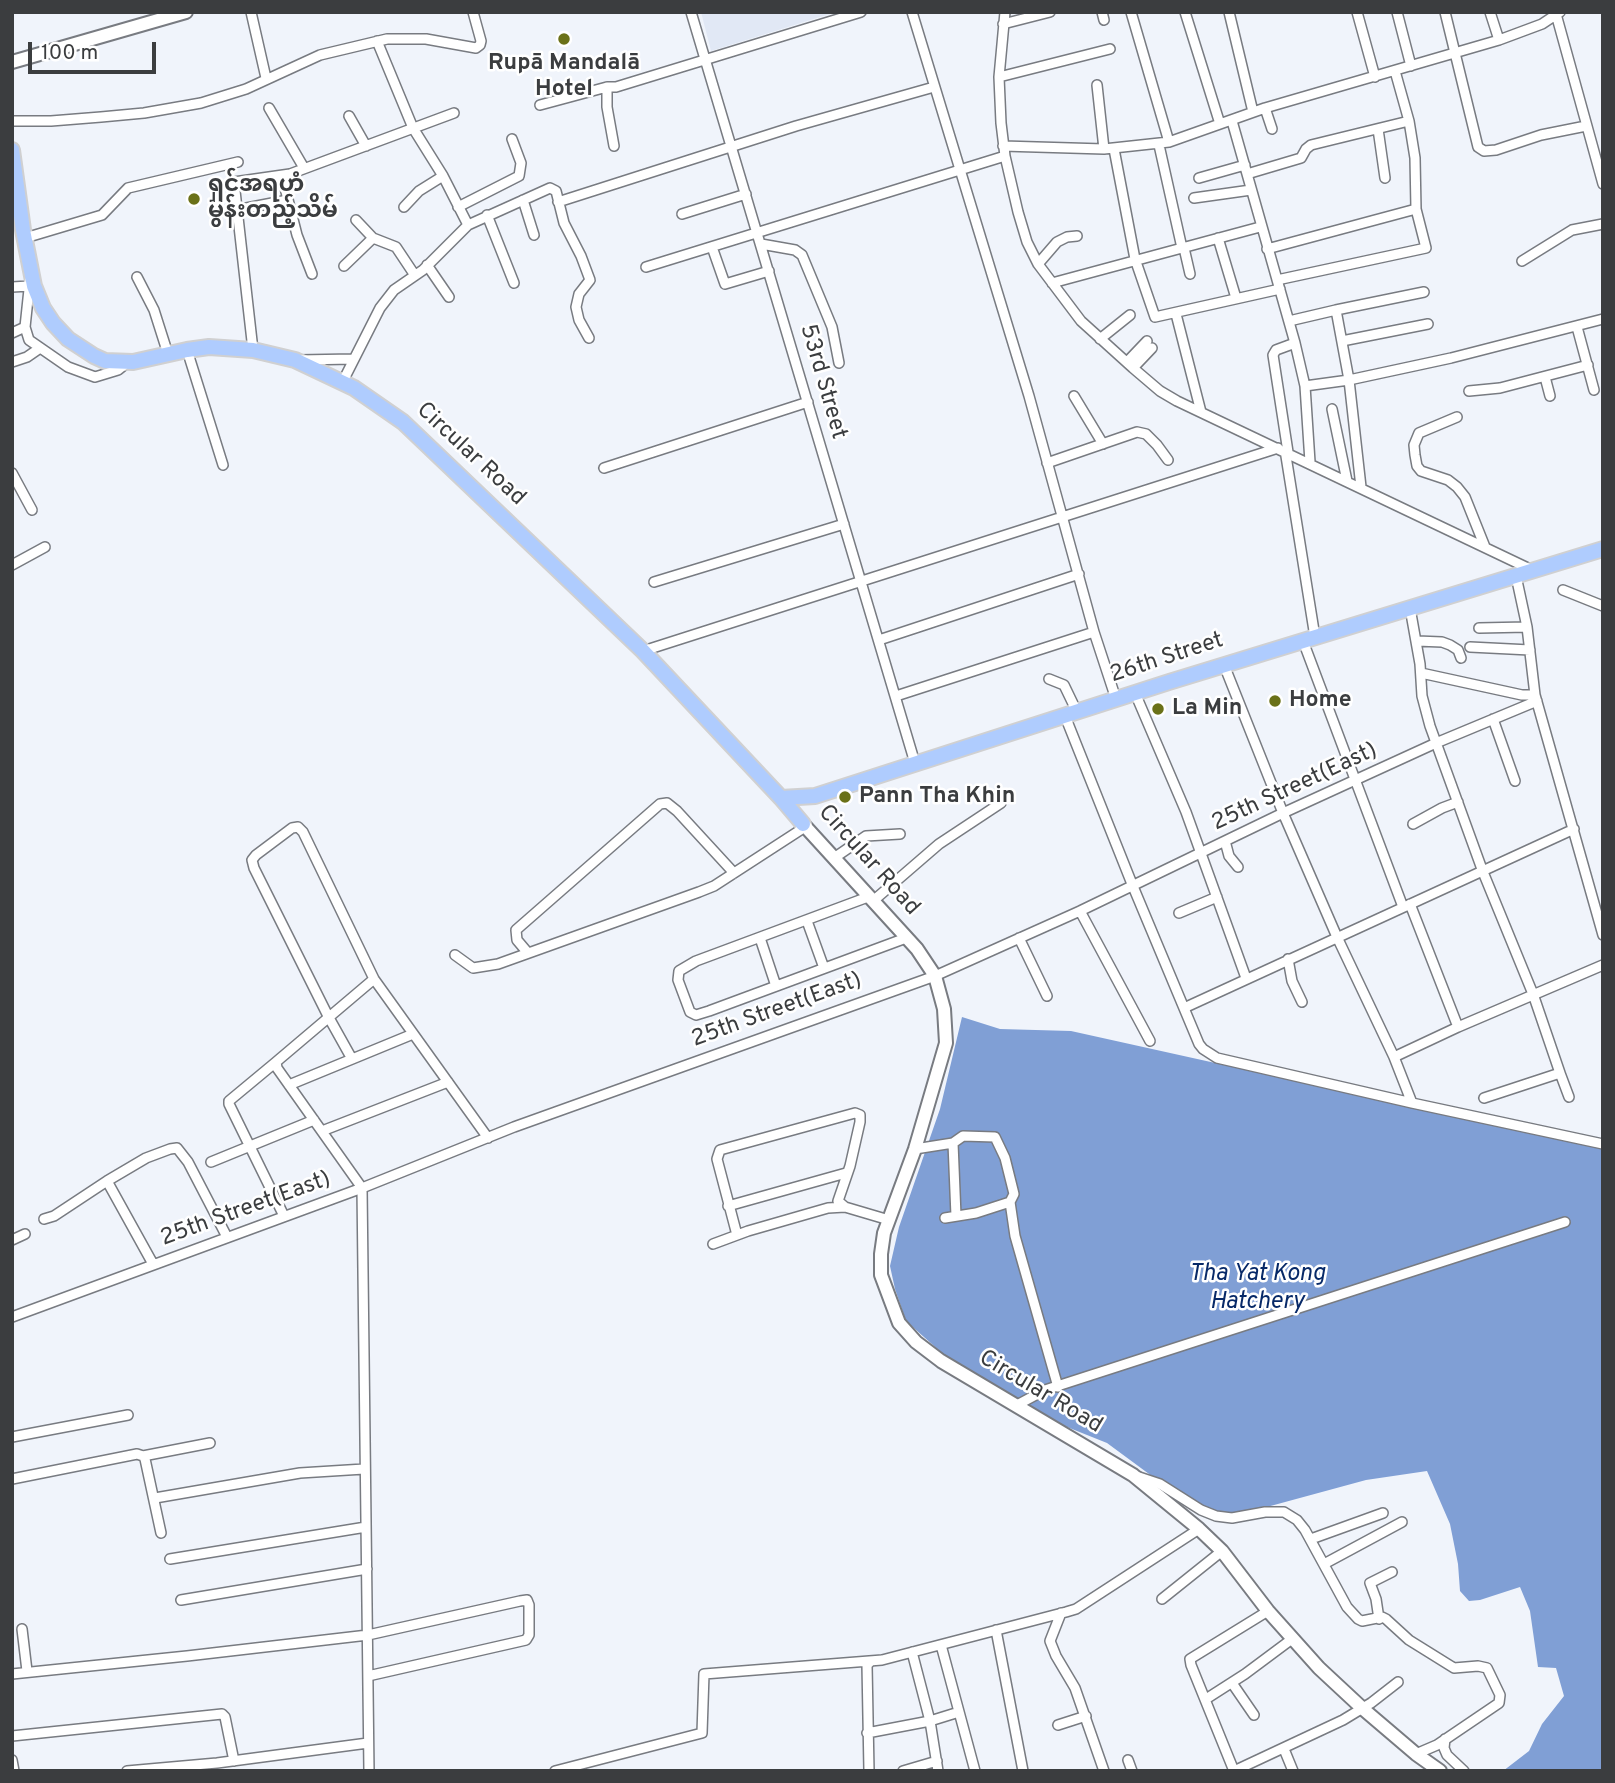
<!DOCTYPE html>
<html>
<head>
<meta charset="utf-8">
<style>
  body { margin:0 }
  #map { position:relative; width:1615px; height:1783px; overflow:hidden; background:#f0f4fb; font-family:Overpass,sans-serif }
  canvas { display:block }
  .frame { position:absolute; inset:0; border:14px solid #3b3d3f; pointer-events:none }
  .scale { position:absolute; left:28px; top:42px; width:128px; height:32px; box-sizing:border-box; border:4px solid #3b3d3f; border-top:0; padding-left:9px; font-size:21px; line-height:24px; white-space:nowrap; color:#3b3d3f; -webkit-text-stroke:5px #fff; paint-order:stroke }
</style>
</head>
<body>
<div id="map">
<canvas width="1615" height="1783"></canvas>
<div class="frame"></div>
<div class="scale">100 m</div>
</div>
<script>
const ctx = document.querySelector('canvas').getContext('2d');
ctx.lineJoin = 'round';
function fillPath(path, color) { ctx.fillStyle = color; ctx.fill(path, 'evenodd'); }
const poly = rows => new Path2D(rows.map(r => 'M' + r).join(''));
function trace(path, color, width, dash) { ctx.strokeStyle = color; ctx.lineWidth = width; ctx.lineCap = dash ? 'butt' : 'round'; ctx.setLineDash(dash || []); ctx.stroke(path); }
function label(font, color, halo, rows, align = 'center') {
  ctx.font = font + ' Overpass,"Noto Sans Myanmar",sans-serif'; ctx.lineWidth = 5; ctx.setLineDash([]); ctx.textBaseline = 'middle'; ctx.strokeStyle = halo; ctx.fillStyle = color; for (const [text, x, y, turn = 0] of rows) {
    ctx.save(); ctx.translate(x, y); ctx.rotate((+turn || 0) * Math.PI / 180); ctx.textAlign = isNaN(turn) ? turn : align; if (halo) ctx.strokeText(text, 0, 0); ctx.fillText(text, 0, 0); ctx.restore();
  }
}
fillPath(poly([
  [701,12,836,12,711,51]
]), '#e1e8f5');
fillPath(poly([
  [962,1017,1000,1029,1071,1031,1603,1149,1603,1771,1503,1771,1529,1751,1542,1724,1564,1696,1556,1668,1538,1667,1530,1611,1520,1587,1480,1600,1469,1601,1460,1591,1458,1564,1450,1524,1427,1471,1366,1480,1230,1517,1208,1509,1168,1488,1107,1443,1042,1417,952,1362,906,1321,895,1289,890,1266,899,1227,940,1109]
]), '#809fd5');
const minor = poly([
  [251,12,266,78],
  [691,12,915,763],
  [912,12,1029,396,1094,632,1116,699],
  [1005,12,999,77,1001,123,1005,156,1018,212,1027,242,1038,264,1081,321,1133,368,1160,391,1177,401,1532,570],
  [1102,12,1104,20],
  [1131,12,1169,142],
  [1185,12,1220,124],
  [1229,12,1253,112],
  [1357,12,1375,77],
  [1397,12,1411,66],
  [1445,12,1478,147,1484,151,1496,150,1541,135,1586,126],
  [1490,12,1499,40],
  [1556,14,1603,184],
  [1003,24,1050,12],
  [377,41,413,128,443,176,468,225],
  [999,77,1110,49],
  [1097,85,1104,149],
  [607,87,607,107,614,146],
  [540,105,607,87,616,87,861,12],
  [269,108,304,168],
  [1265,108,1272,129],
  [349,116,366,146],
  [12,121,51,121,101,117,144,113,201,103,246,89,320,55,387,39,426,39,476,48,480,45,481,41,473,12],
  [1232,121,1295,343,1305,386,1310,462],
  [1378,129,1385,178],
  [1159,145,1182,248],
  [1003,146,1104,149,1169,142,1265,108,1499,40,1542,24,1560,12],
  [1114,149,1135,259,1155,317,1280,289],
  [1247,174,1301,158,1306,149,1311,145,1409,121],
  [282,176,297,235,312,274],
  [1199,178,1245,165],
  [1194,198,1251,190],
  [523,200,534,235],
  [558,202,796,126,934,87],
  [404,207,419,191,443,176],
  [458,207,519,176,521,163,512,139],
  [236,210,288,200],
  [682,214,746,194],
  [487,215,514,283],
  [356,220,373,238],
  [25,238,102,215,128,188,238,162],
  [1218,238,1236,298],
  [761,244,795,250,802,255,832,327,839,363],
  [712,247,725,284,769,271],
  [1184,248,1190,274],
  [1267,249,1416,209],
  [1522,261,1572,230,1603,224],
  [1038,264,1057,242,1067,237,1077,236],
  [427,265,449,297],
  [344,266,373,238,396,247,414,274],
  [646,267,1005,156],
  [137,277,154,310,168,354],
  [30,280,25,327,29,340,68,367,95,377,118,370,128,362],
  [1277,280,1426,248,1416,209,1415,158,1409,121,1395,71],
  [1052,283,1260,227],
  [12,287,29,286],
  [1176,314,1201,412],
  [1289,321,1336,310],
  [1577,327,1594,390],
  [12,333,25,327],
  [1100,339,1130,315],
  [1342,341,1428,324],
  [187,350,223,465],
  [253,350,234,182,290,174,454,113],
  [299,360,353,359],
  [12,362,27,357,40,348],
  [1127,362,1147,341],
  [1133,368,1152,348],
  [1545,377,1550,396],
  [342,383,380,308,394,290,423,270,468,225,550,188,556,191,564,223,581,256,590,280,579,294,576,307,579,320,589,338],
  [1305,386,1349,380,1451,358,1603,319],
  [1469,391,1500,388,1588,365],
  [1074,396,1103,444],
  [1332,409,1347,481],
  [1457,417,1419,433,1414,445,1415,455,1417,466,1421,471,1448,480,1457,487,1465,497,1485,547],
  [1285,450,1315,637],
  [1288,452,1273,355,1276,350,1295,343],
  [1047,463,1137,432,1146,434,1157,445,1168,460],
  [604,468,808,402],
  [12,473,32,510],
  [1361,487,1349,380,1336,310,1424,292],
  [12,565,45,547],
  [1516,576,1527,627,1535,695,1603,935],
  [654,582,844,524],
  [1563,590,1603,606],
  [1410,608,1420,664,1422,696,1430,726,1483,872,1533,994,1560,1073,1484,1098],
  [1479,628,1527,627],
  [879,640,1079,574],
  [1303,641,1403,907],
  [1417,641,1442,642,1450,645,1458,650,1461,658],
  [1470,647,1530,650],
  [643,651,1278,448],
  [1224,665,1283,813,1337,937,1394,1057,1412,1103],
  [1421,673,1522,695,1535,695],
  [1049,679,1064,685,1077,712],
  [1135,693,1186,812,1246,978],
  [896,696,1094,632],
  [1065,716,1132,884,1199,1044,1203,1049,1217,1058,1412,1103,1603,1144],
  [1493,719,1515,781],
  [1413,824,1442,808,1458,802],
  [1225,841,1229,856,1238,867],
  [834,858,866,836,900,834],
  [868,897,696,961,679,971,678,980,690,1012,696,1015,709,1011,906,938],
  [873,901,939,844,1001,803],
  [1410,904,1458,1027],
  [1080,911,1150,1041],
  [1179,913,1217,897],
  [807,921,824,968],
  [760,938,776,986],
  [1019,938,1047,996],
  [528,953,517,940,516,930,660,804,667,803,677,811,734,873],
  [455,955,473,968,498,964,699,892,714,886,805,827],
  [1288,959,1292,981,1302,1002],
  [1184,1008,1574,829],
  [1394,1057,1458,1027,1603,965],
  [352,1059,328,1016,254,868,252,860,256,855,292,828,298,827,303,832,374,979,488,1138],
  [276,1062,229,1101,229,1104,284,1216],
  [1560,1073,1569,1097],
  [289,1085,413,1034],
  [322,1131,448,1082],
  [953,1143,956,1216],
  [915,1149,953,1143,963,1136,995,1137,1005,1158,1014,1194,1010,1202,976,1213,945,1218],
  [211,1162,314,1120],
  [107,1181,146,1158,170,1149,177,1148,188,1162,227,1237],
  [1010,1202,1015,1236,1058,1387],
  [728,1206,846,1173],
  [44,1219,54,1216,107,1181,153,1264],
  [737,1235,717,1159,720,1150,855,1113,860,1115,860,1122,850,1166,838,1201,845,1207],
  [12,1240,25,1234],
  [713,1244,748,1231,828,1208,845,1207,889,1220],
  [12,1317,362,1188,514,1127,935,976,1080,911,1283,813,1436,743,1537,701],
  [1017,1405,1045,1390,1565,1222],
  [12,1437,128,1415],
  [143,1456,210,1443],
  [1139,1477,1160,1484,1201,1510,1216,1516,1232,1518,1265,1512,1284,1512,1297,1520,1305,1530,1347,1607,1358,1619,1362,1621,1382,1617,1386,1619,1409,1640,1454,1668,1478,1666,1487,1668,1500,1695,1499,1703,1437,1745,1416,1754],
  [12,1479,137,1454,143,1456,145,1459,161,1533],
  [155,1498,300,1473,364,1469],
  [1311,1539,1383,1513],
  [170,1559,366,1527],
  [1324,1564,1402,1522],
  [1162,1599,1222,1551],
  [181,1600,367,1569],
  [1061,1613,1050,1641,1056,1656,1075,1688,1104,1771],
  [1379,1619,1376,1599,1370,1583,1392,1572],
  [22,1629,27,1671],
  [996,1630,1023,1771],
  [941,1645,975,1771],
  [912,1652,930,1721,938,1771],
  [12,1674,187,1656,368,1635,520,1601,527,1600,529,1605,529,1635,526,1640,368,1676],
  [1232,1683,1254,1715],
  [1206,1699,1245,1674,1292,1639],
  [1058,1725,1086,1716],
  [867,1733,930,1721,959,1712],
  [12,1736,222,1714,225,1717,234,1761],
  [1445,1739,1444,1748,1447,1755,1464,1771],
  [1284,1749,1293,1771],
  [12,1760,14,1771],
  [1128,1760,1132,1771],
  [127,1771,217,1763,368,1743],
  [369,1771,362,1188,277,1068,276,1062,374,979],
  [555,1771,702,1733,704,1674,882,1660,1066,1612,1076,1609,1199,1529],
  [869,1771,867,1665,870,1662],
  [903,1771,937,1761],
  [1234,1771,1191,1665,1190,1659,1268,1611],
  [1234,1771,1343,1720,1371,1703,1398,1682]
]);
const tertiary = poly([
  [803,824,917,949,935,976,944,1009,946,1043,915,1149,884,1233,881,1254,881,1275,899,1323,916,1342,941,1361,1133,1475,1199,1529,1222,1551,1268,1611,1319,1668,1362,1708,1416,1754,1440,1771]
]);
const secondary = poly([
  [12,62,186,12]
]);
const primary = poly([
  [12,150,23,230,34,286,43,308,53,323,68,339,94,356,105,361,133,362,187,350,209,347,253,350,295,360,354,388,403,422,643,651,781,798,803,824],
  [781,798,815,796,1169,682,1603,549]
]);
trace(minor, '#787b81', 12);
trace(tertiary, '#787b81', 16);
trace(secondary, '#787b81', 16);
trace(primary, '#d0d0d1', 18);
trace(minor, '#fff', 9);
trace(tertiary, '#fff', 12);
trace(secondary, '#fff', 12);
trace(primary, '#afccfe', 14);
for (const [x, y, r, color] of [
  [564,39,7,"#6a7118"],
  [194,199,7,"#6a7118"],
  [1275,701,7,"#6a7118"],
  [1158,709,7,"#6a7118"],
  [845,797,7,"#6a7118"]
]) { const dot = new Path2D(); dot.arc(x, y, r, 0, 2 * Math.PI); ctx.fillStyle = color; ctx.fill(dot); trace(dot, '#fff', 2.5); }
label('bold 23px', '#3b3d3f', '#fff', [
  ["Rupā Mandalā",564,64,"center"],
  ["Hotel",564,90,"center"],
  ["ရှင်အရဟံ",208,186],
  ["မွန်းတည့်သိမ်",208,212],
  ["Home",1289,701],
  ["La Min",1172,709],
  ["Pann Tha Khin",859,797]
], 'left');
label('23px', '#3b3d3f', '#fff', [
  ["53rd Street",822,382,74],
  ["Circular Road",470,455,43],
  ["26th Street",1167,659,-18],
  ["25th Street(East)",1295,788,-25],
  ["Circular Road",868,861,48],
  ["25th Street(East)",777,1011,-20],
  ["25th Street(East)",246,1210,-20],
  ["Circular Road",1040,1393,31]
]);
label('italic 24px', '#072968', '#fff', [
  ["Tha Yat Kong",1257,1275],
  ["Hatchery",1257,1303]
]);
</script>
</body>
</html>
